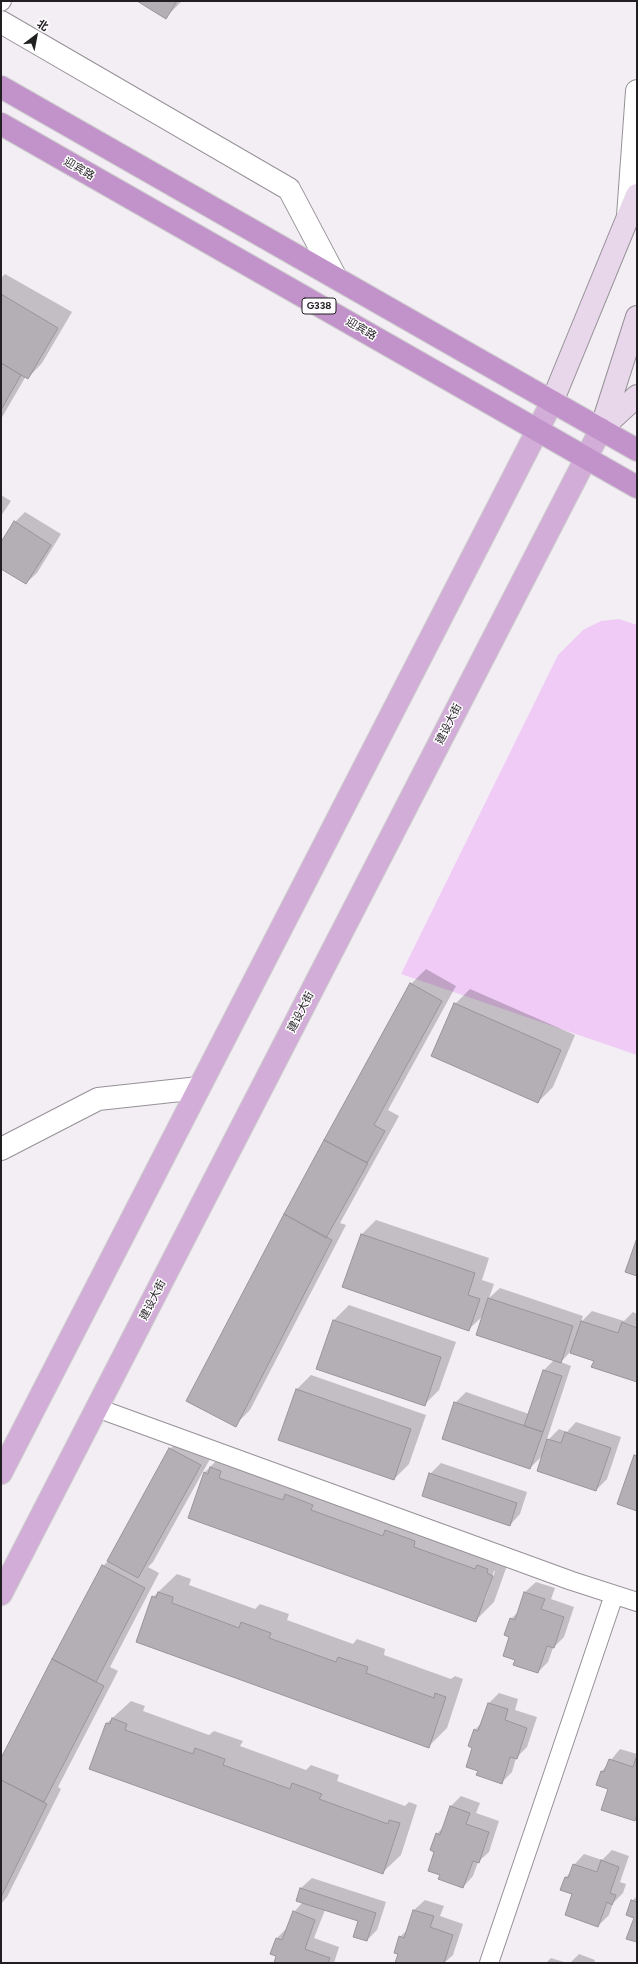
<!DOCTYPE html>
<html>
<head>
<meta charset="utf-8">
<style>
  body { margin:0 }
  #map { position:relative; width:638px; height:1964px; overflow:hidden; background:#f3eef4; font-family:Figtree,"Noto Sans SC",sans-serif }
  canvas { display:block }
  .frame { position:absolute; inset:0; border:2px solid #211f21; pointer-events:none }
  .north { position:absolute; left:16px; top:16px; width:40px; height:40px; -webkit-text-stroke:3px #fffdff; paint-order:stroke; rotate:32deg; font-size:11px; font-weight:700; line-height:16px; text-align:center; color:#211f21 }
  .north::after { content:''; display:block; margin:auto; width:14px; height:18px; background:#211f21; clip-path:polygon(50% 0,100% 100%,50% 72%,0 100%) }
</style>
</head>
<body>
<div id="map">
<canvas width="638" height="1964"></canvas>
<div class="frame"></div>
<div class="north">北</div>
</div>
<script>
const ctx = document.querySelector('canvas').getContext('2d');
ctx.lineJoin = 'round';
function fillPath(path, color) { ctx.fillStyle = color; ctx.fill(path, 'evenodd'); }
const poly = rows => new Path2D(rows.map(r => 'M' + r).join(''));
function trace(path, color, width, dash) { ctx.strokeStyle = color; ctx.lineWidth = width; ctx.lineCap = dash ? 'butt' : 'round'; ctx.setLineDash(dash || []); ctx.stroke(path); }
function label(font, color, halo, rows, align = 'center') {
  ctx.font = font + ' Figtree,"Noto Sans SC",sans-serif'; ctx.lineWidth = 3; ctx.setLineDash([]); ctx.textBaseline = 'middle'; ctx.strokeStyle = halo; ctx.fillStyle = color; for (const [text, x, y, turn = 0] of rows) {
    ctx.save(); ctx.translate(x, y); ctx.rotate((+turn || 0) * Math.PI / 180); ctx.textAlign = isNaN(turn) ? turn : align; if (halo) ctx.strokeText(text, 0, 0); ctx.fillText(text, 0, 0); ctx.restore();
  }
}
fillPath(poly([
  [619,619,637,625,637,1055,401,974,558,655,583,630,601,621]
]), '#efcbf6');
fillPath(poly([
  [139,1,182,1,166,17],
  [5,274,72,312,42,363,28,378,26,376,1,419,1,278],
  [1,495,11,501,1,516],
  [25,512,61,534,37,573,26,583,1,567,1,544,15,522],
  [426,969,456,986,388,1110,399,1116,340,1223,346,1225,250,1410,235,1425,411,984],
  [470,989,575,1035,553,1087,538,1102,455,1004],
  [376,1220,489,1258,482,1280,494,1284,489,1298,500,1288,583,1316,581,1322,592,1311,624,1321,633,1312,637,1314,637,1381,595,1361,570,1352,561,1362,571,1366,546,1442,559,1429,567,1432,576,1422,621,1437,607,1479,596,1490,543,1455,530,1468,455,1403,466,1392,529,1414,544,1370,554,1360,484,1315,469,1329,361,1235],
  [349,1305,456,1342,439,1390,424,1405,334,1320],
  [311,1375,426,1415,409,1464,394,1479,296,1390],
  [185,1434,215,1450,153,1562,148,1567,159,1573,110,1667,118,1671,58,1787,61,1789,7,1897,1,1904,1,1760,103,1566,109,1560,170,1449],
  [223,1454,510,1557,494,1602,476,1620,189,1517,205,1472],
  [494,1571,495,1571,485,1600,483,1600],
  [441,1463,527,1492,520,1514,510,1525,430,1474],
  [177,1574,191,1579,189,1585,255,1609,260,1604,289,1614,287,1620,353,1644,357,1639,385,1649,384,1655,451,1679,455,1676,463,1679,447,1728,429,1746,153,1597],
  [536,1582,555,1588,551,1599,574,1607,564,1637,553,1648,548,1662,538,1672,516,1659,510,1636,511,1619,519,1611,525,1592],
  [499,1693,518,1699,515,1710,537,1717,527,1747,516,1758,512,1772,501,1783,479,1770,474,1747,475,1730,482,1722,489,1703],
  [131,1701,145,1706,143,1711,209,1735,214,1731,243,1741,240,1746,306,1770,311,1765,339,1775,337,1781,405,1806,409,1802,417,1805,401,1855,382,1873,107,1723],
  [620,1749,637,1754,637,1818,634,1820,609,1788,602,1771],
  [461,1796,480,1803,476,1813,499,1821,489,1852,478,1862,473,1876,463,1887,441,1874,436,1851,437,1834,444,1826,450,1807],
  [612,1850,629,1856,620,1882,626,1884,623,1893,613,1903,609,1915,598,1926,573,1894,561,1889,566,1877,572,1871,574,1865,584,1854,602,1860],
  [312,1878,386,1902,377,1930,367,1940,359,1921,325,1910,314,1938,339,1947,334,1963,275,1963,278,1955,277,1938,287,1928,294,1912,303,1902,301,1888],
  [637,1896,637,1941,632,1901],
  [425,1900,444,1906,440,1916,463,1924,453,1955,444,1963,396,1963,400,1954,400,1937,408,1929,414,1910],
  [579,1954,595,1960,594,1963,570,1963],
  [551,1958,567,1963,546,1963]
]), '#0003');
const building = poly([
  [137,1,177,1,166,19,137,1],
  [1,294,58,328,28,379,1,363,1,294],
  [1,363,21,375,1,410,1,363],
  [14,521,51,545,26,584,1,569,1,542,14,521],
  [410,983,442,1001,374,1125,385,1131,367,1163,324,1140,410,983],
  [454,1003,561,1050,538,1103,431,1056,454,1003],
  [324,1140,368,1163,326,1238,284,1214,324,1140],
  [284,1214,332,1240,236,1427,186,1401,284,1214],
  [361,1234,475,1273,468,1295,480,1299,469,1331,342,1287,361,1234],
  [637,1238,637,1276,625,1272,637,1238],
  [488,1298,573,1326,561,1363,476,1335,488,1298],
  [333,1320,441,1357,425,1406,316,1369,333,1320],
  [581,1321,618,1333,622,1322,637,1328,637,1382,591,1367,594,1361,570,1353,581,1321],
  [543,1370,562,1376,543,1432,524,1426,543,1370],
  [296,1389,411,1429,394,1480,278,1440,296,1389],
  [454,1402,543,1432,530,1469,442,1439,454,1402],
  [565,1432,611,1448,596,1491,537,1471,547,1439,561,1443,565,1432],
  [169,1448,201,1465,138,1578,107,1561,169,1448],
  [634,1455,637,1456,637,1511,617,1504,634,1455],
  [210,1467,221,1471,219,1478,283,1500,285,1494,313,1505,311,1510,383,1536,385,1530,415,1541,414,1547,475,1569,477,1565,488,1569,487,1573,493,1576,476,1622,188,1518,204,1472,208,1474,210,1467],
  [429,1473,517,1503,510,1526,422,1496,429,1473],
  [102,1565,145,1588,96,1682,52,1659,102,1565],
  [158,1592,173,1597,172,1603,239,1628,241,1622,271,1633,269,1638,336,1662,338,1657,368,1667,366,1673,434,1698,435,1693,446,1697,429,1748,136,1642,152,1596,156,1598,158,1592],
  [524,1592,545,1599,541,1609,564,1617,554,1648,547,1646,538,1673,513,1665,515,1660,503,1656,509,1637,504,1635,510,1618,515,1620,524,1592],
  [52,1659,104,1686,44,1802,1,1780,1,1758,52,1659],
  [488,1703,508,1709,505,1720,527,1728,517,1759,510,1757,502,1784,476,1775,478,1771,466,1767,472,1748,468,1746,474,1729,478,1731,488,1703],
  [112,1718,127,1724,125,1730,193,1754,195,1748,225,1759,223,1765,290,1789,292,1783,322,1794,319,1799,388,1824,389,1820,400,1823,383,1874,89,1769,106,1723,110,1724,112,1718],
  [637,1755,637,1814,635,1821,601,1810,608,1789,596,1785,601,1771,604,1772,609,1759,633,1767,637,1755],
  [1,1780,47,1804,1,1897,1,1780],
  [450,1806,470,1813,466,1824,489,1832,479,1863,473,1861,463,1888,438,1879,440,1875,428,1871,434,1852,430,1850,436,1833,440,1835,450,1806],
  [601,1860,619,1867,610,1893,616,1895,612,1905,607,1902,598,1927,565,1915,572,1894,560,1890,565,1877,568,1878,573,1864,597,1872,601,1860],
  [300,1888,376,1913,367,1941,353,1937,358,1921,296,1901,300,1888],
  [631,1900,637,1902,637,1942,626,1939,634,1918,626,1915,631,1900],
  [413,1910,434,1916,430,1927,453,1935,444,1963,395,1963,398,1954,394,1953,399,1936,404,1938,413,1910],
  [293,1911,315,1920,305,1949,330,1958,328,1963,274,1963,276,1956,270,1954,276,1938,282,1940,293,1911]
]);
fillPath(building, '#b4afb4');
trace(building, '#989499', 1);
const service = poly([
  [1,2,2,1],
  [97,1408,572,1581,637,1602],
  [489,1963,614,1595]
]);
const minor = poly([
  [1,22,289,189,336,278],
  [628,216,637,91],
  [1,1149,98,1099,199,1088]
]);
const secondary = poly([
  [552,402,637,195],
  [601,429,637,317],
  [601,429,637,396]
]);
const primary = poly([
  [1,1473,552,402],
  [1,1594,601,429]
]);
const trunk = poly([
  [1,87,637,450],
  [1,124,637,487]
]);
trace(service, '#969197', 20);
trace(minor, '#969197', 24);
trace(secondary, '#969197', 24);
trace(primary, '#cecece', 24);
trace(trunk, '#cecece', 24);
trace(service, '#fff', 18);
trace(minor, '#fff', 22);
trace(secondary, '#e8d6eb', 22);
trace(primary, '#d1add7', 22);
trace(trunk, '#c292ca', 22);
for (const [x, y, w] of [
  [319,306,34]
]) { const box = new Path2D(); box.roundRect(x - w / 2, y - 8, w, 16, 3); ctx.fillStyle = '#fffdff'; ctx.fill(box); trace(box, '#211f21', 1); }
label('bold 10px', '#211f21', null, [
  ["G338",319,306]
]);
label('11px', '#211f21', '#fffdff', [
  ["迎宾路",79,169,30],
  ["迎宾路",361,329,30],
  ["建设大街",449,724,-63],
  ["建设大街",301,1012,-63],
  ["建设大街",153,1300,-63]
]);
</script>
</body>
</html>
